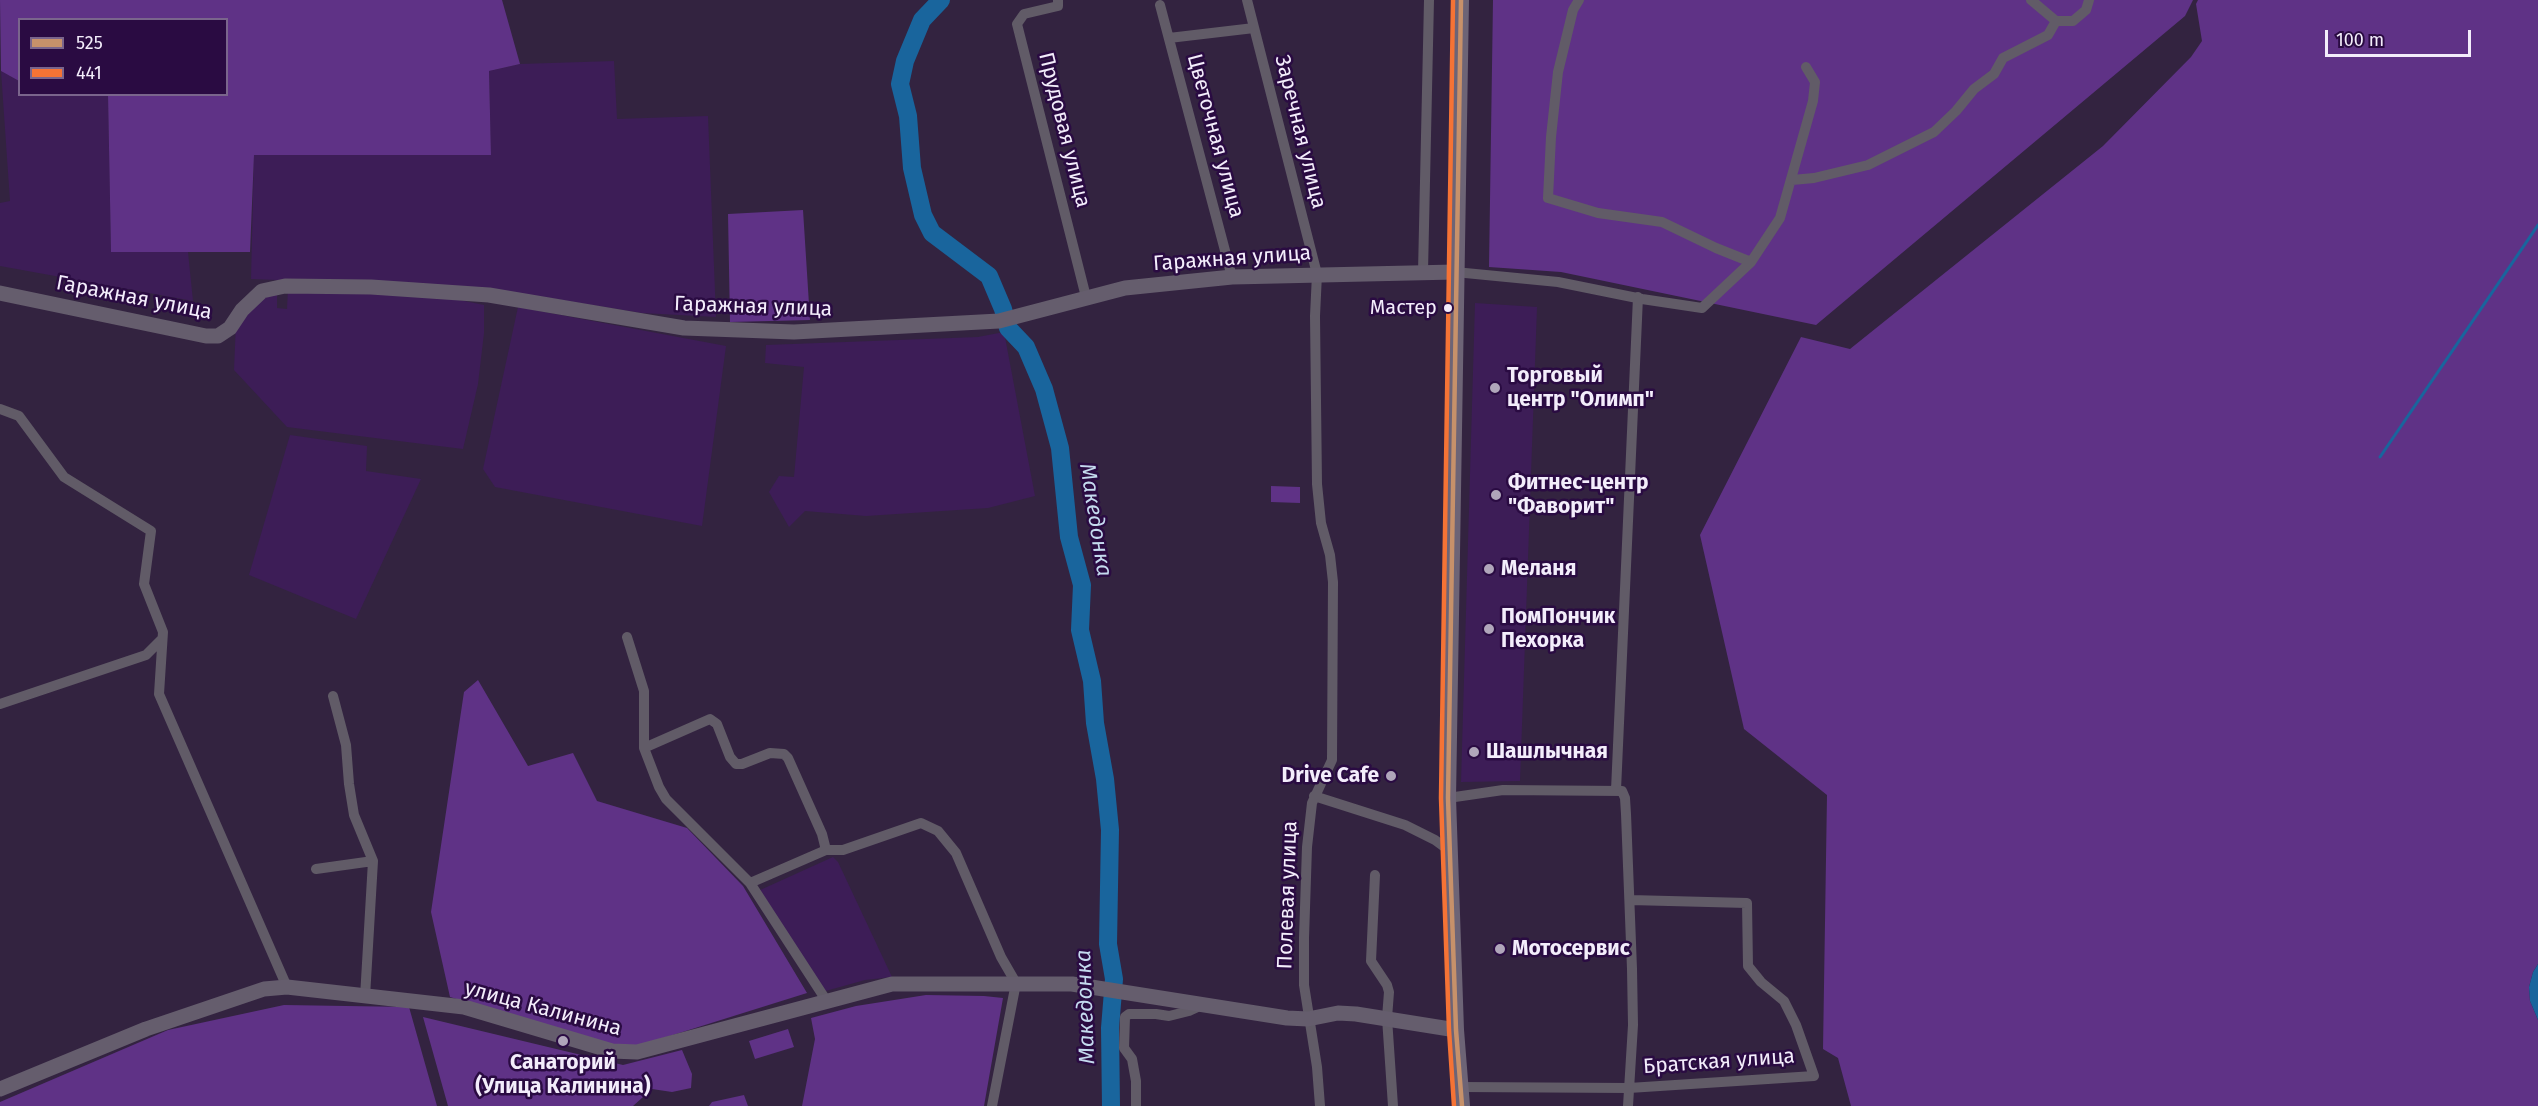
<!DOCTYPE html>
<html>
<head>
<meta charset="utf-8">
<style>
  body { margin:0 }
  #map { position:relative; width:2538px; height:1106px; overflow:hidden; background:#332340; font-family:"Fira Sans",sans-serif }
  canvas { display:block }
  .legend { position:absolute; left:18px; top:18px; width:210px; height:78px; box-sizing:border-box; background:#2a0b42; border:2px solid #7a658c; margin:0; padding:8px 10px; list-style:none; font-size:18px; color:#f3edfb }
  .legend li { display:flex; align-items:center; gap:12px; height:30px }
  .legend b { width:30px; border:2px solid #7a658c }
  .scale { position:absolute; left:2325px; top:30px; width:146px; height:27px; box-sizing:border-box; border:3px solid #f3edfb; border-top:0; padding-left:8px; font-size:18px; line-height:21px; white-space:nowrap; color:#f3edfb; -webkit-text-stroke:4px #2a0b42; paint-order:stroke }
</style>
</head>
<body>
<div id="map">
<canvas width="2538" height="1106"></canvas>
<ul class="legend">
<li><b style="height:8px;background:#c7916a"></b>525</li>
<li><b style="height:8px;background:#f57335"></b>441</li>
</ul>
<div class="scale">100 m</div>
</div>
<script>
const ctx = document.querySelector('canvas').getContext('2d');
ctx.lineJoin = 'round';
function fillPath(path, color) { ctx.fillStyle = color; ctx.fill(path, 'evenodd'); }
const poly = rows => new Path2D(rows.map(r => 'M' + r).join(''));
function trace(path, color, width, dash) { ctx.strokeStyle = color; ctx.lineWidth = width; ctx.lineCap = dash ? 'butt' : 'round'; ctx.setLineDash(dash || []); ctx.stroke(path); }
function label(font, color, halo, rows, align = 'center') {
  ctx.font = font + ' "Fira Sans",sans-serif'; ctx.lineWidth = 5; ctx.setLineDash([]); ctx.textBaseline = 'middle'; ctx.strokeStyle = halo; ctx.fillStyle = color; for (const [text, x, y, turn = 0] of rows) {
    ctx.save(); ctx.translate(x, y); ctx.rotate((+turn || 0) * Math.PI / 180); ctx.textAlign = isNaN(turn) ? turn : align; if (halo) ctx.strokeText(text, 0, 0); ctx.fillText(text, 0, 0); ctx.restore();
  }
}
fillPath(poly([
  [614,61,617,119,708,116,716,317,642,313,485,288,251,279,254,155,491,155,489,71,520,64],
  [1,71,19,81,20,94,108,95,111,252,188,252,193,301,0,266,0,203,10,201],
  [288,289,450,298,484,305,484,333,478,384,463,449,287,427,234,370,236,323,262,293,277,290,277,308,287,309],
  [1475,303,1537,307,1520,781,1461,782],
  [518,307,726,346,702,526,495,487,483,469],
  [1004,332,1035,496,988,508,866,516,805,511,789,527,769,492,779,476,794,477,804,367,765,363,766,345,978,337],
  [290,435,367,446,366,471,421,479,356,619,249,575],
  [833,857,838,862,892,977,865,980,822,992,758,891]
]), '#3d1d57');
fillPath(poly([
  [0,0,502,0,520,64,489,71,491,155,254,155,250,252,111,252,108,95,226,94,226,20,20,20,19,81,1,71],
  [1493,0,2193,0,2185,16,1816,325,1561,272,1489,267],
  [2198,0,2538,0,2538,964,2533,972,2529,987,2530,1001,2538,1020,2538,1106,1851,1106,1838,1058,1823,1049,1827,795,1744,729,1700,535,1801,337,1850,349,2103,146,2191,57,2202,41,2196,4],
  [803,210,810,320,730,322,728,214],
  [1271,486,1300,487,1300,503,1271,502],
  [478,680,528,766,573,753,597,801,687,828,743,886,807,993,641,1045,616,1047,450,997,431,912,464,692],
  [926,995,984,996,1003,998,984,1106,802,1106,815,1039,811,1018,856,1006],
  [284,1005,409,1007,437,1106,0,1106,0,1102,168,1030],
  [423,1017,623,1065,682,1050,692,1074,691,1088,672,1092,652,1089,633,1106,448,1106],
  [788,1029,794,1047,755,1059,749,1041],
  [744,1095,748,1106,709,1106,712,1102]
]), '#5f3286');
fillPath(poly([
  [2538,964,2538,1020,2530,1001,2529,987,2533,972]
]), '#19659d');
trace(poly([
  [2380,457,2538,225]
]), '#19659d', 3);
trace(poly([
  [941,0,922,20,905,61,900,84,908,116,912,168,923,215,932,233,989,276,1003,309,1008,328,1026,347,1044,389,1060,448,1069,537,1082,585,1080,630,1092,681,1095,723,1105,779,1110,830,1108,944,1114,979,1110,1028,1111,1106]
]), '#19659d', 18);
trace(poly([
  [1058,0,1058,6,1024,14,1017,24,1086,297],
  [1247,0,1317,274,1315,316,1317,484,1321,523,1330,555,1333,582,1332,760,1312,803,1307,847,1304,938,1304,985,1317,1067,1320,1106],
  [1579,0,1573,10,1558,72,1551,137,1548,198,1598,213,1662,222,1716,248,1751,262],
  [2031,0,2056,21],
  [1160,5,1232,277],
  [1169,38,1254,28],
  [1792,180,1814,178,1868,165,1934,132,1956,111,1974,89,1994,74,2003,58,2048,35,2056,21,2073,21,2086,10,2089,0],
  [1423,272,1429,0],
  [1455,272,1558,282,1642,299,1702,308,1751,262,1780,218,1813,101,1815,82,1806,67],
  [0,409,19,416,64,477,151,531,144,584,163,632,159,694,287,987],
  [627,637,644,691,644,748,659,787,666,799,750,883,826,1000],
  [333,696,346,745,349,784,354,815,373,861,365,997],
  [0,704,146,655,162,639],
  [644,748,710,719,717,724,730,757,736,764,742,764,770,753,784,754,788,758,822,834,826,850],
  [1616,790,1638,297],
  [1314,796,1405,825,1435,840,1450,851],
  [1448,798,1503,790,1622,791,1625,798,1626,814,1632,969,1633,1025,1628,1106],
  [316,869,373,861],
  [1375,875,1371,961,1387,985,1389,992,1387,1018,1393,1106],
  [750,883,826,850,843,850,921,823,938,831,956,853,1001,957,1016,983,992,1106],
  [1461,1087,1629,1088,1814,1076,1796,1025,1784,1001,1761,982,1748,966,1747,903,1630,900],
  [1136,1106,1136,1081,1132,1059,1124,1048,1125,1017,1129,1014,1156,1014,1169,1016,1189,1011,1202,1005]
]), '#615b67', 10);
trace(poly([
  [0,293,206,336,218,336,230,328,242,310,262,291,285,286,371,287,489,295,684,328,794,332,999,321,1125,288,1232,277,1455,272],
  [0,1089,146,1029,264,989,287,987,464,1007,612,1051,637,1052,892,984,1072,984,1287,1018,1308,1019,1338,1013,1356,1014,1456,1030]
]), '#655d6d', 15);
trace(poly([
  [1461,0,1448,798,1456,1030,1462,1106]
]), '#6d6476', 16);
trace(poly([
  [1461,0,1448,798,1456,1030,1462,1106]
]), '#c7916a', 4.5);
trace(poly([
  [1453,0,1441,798,1449,1030,1454,1106]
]), '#f57335', 4.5);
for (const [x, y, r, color] of [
  [1448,308,5,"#f3edfb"],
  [1495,388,6,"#b0a6ba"],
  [1496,495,6,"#b0a6ba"],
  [1489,569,6,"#b0a6ba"],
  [1489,629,6,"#b0a6ba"],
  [1474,752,6,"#b0a6ba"],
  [1391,776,6,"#b0a6ba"],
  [1500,949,6,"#b0a6ba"],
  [563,1041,6,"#b0a6ba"]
]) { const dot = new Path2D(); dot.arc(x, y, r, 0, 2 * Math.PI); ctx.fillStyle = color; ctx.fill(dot); trace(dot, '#2a0b42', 2); }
label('20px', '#f3edfb', '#2a0b42', [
  ["Мастер",1437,308]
], 'right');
label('21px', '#f3edfb', '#2a0b42', [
  ["Прудовая улица",1064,130,76],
  ["Заречная улица",1300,132,76],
  ["Цветочная улица",1215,136,75],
  ["Гаражная улица",1232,259,-4],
  ["Гаражная улица",134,298,11],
  ["Гаражная улица",753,307,2],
  ["Полевая улица",1288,895,-88],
  ["улица Калинина",543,1009,15],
  ["Братская улица",1719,1062,-4]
]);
label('bold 21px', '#f3edfb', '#2a0b42', [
  ["Торговый",1507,376],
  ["центр \"Олимп\"",1507,400],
  ["Фитнес-центр",1508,483],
  ["\"Фаворит\"",1508,507],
  ["Меланя",1501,569],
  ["ПомПончик",1501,617],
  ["Пехорка",1501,641],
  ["Шашлычная",1486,752],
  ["Drive Cafe",1379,776,"right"],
  ["Мотосервис",1512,949],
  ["Санаторий",563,1063,"center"],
  ["(Улица Калинина)",563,1087,"center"]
], 'left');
label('italic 22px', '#c4daee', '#2a0b42', [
  ["Македонка",1095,520,81],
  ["Македонка",1086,1007,-92]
]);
</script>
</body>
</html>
